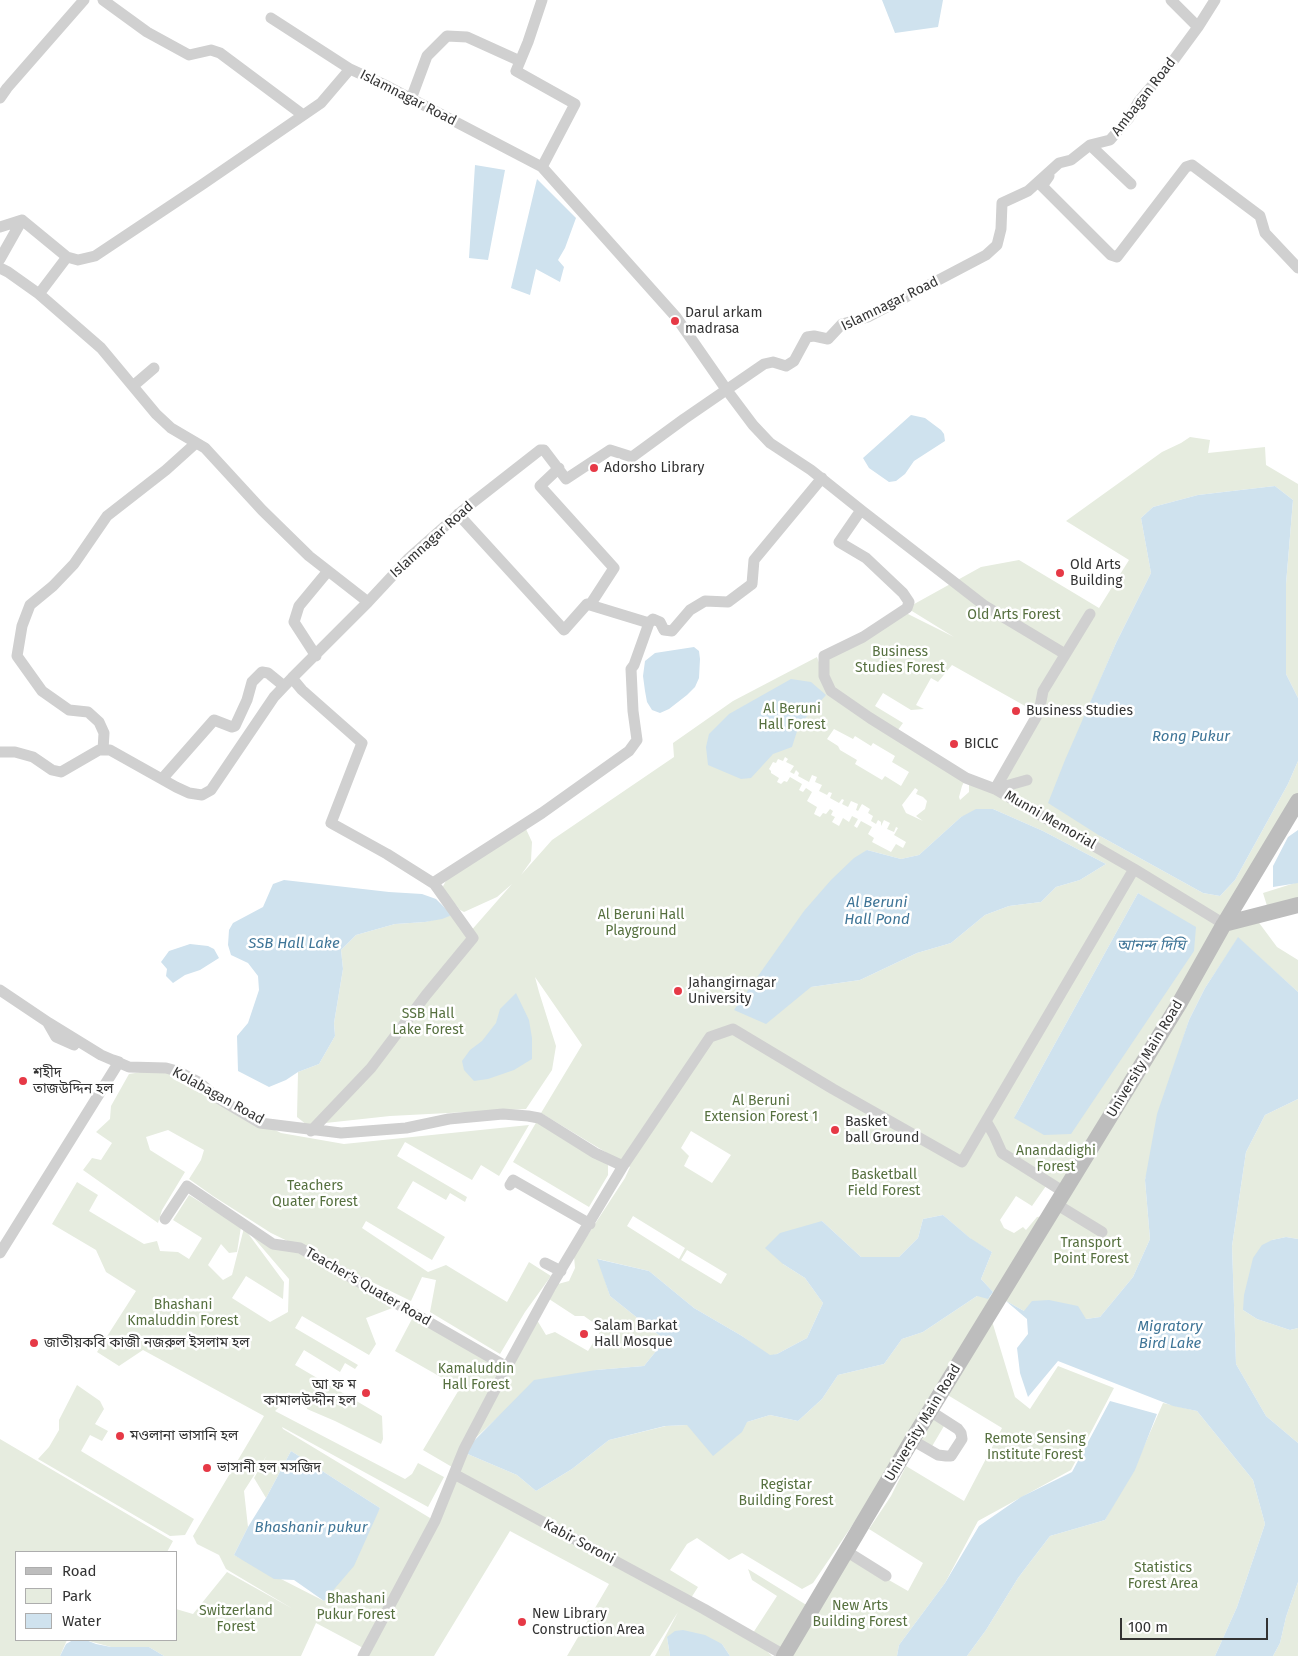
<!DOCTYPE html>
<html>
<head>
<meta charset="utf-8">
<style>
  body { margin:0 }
  #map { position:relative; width:1298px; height:1656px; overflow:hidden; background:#fff; font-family:"Fira Sans",sans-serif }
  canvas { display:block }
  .legend { position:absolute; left:15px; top:1551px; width:162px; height:90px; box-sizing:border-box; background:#fff; border:1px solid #adadad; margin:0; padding:6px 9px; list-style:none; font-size:15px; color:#333 }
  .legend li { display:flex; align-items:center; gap:10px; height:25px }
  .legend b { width:25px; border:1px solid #adadad }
  .scale { position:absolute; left:1120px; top:1618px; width:148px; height:22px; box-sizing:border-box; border:2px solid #333; border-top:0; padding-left:6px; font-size:15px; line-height:18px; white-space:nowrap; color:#333; -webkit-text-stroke:4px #fff; paint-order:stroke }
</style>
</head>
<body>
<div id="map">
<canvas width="1298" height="1656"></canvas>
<ul class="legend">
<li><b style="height:6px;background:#bdbdbd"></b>Road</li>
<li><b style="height:14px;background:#e6ecdf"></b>Park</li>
<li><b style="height:14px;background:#cfe2ee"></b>Water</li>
</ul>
<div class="scale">100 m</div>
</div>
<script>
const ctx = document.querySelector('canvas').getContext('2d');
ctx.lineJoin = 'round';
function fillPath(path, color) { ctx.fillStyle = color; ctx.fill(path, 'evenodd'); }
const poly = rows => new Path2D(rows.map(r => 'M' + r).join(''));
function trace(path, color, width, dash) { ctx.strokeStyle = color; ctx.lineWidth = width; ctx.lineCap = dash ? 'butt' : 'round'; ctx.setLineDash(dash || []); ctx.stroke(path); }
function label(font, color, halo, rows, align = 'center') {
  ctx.font = font + ' "Fira Sans","Noto Sans Bengali",sans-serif'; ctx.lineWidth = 5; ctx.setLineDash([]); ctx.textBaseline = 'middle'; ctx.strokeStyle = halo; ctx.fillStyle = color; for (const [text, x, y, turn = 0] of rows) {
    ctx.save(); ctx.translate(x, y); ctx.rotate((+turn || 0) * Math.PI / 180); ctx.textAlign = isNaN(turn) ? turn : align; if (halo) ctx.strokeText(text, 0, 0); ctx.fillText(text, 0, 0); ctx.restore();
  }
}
fillPath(poly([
  [1190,437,1210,440,1208,453,1265,447,1266,465,1298,484,1298,698,1286,674,1286,584,1293,500,1275,486,1198,495,1153,507,1141,518,1151,573,1116,643,1089,706,1100,836,1203,893,1220,896,1235,880,1288,784,1298,761,1298,799,1224,924,1254,916,1277,947,1298,960,1298,992,1238,938,1205,988,1189,1020,1181,1045,1145,1180,1150,1239,1133,1277,1100,1317,1086,1319,1024,1311,1006,1301,1064,1192,1002,1153,986,1122,963,1166,987,1130,1002,1158,1046,1186,1032,1206,1016,1196,1000,1220,1004,1228,1014,1233,1023,1227,1026,1230,1037,1217,1045,1216,930,1411,813,1583,802,1589,742,1553,729,1560,697,1538,687,1544,670,1570,698,1587,691,1598,751,1636,772,1656,730,1656,722,1644,667,1637,670,1656,655,1656,678,1612,650,1656,567,1656,609,1584,510,1531,434,1656,363,1656,365,1649,316,1623,301,1656,164,1656,149,1647,111,1647,85,1640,176,1640,176,1609,193,1614,227,1572,293,1609,226,1569,219,1555,197,1544,193,1536,264,1416,143,1350,119,1366,97,1352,136,1291,106,1272,96,1250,52,1224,77,1182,98,1195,89,1211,144,1244,157,1241,160,1251,178,1252,189,1259,202,1238,173,1220,189,1195,241,1227,237,1252,229,1253,221,1244,208,1265,223,1280,232,1275,244,1228,284,1282,283,1299,246,1276,232,1298,270,1322,288,1312,289,1279,247,1230,299,1252,395,1307,366,1318,376,1344,369,1355,302,1316,295,1328,358,1365,355,1369,345,1363,340,1372,304,1350,295,1365,382,1416,383,1439,381,1444,335,1421,307,1409,306,1401,282,1404,275,1411,405,1479,412,1474,418,1463,444,1477,428,1507,282,1427,283,1429,435,1521,463,1452,517,1475,536,1491,572,1469,609,1440,666,1426,747,1422,770,1415,798,1421,822,1399,838,1375,884,1364,902,1339,923,1332,977,1296,990,1297,993,1292,981,1279,992,1252,972,1240,943,1215,923,1219,918,1238,899,1257,861,1257,822,1221,783,1264,805,1278,823,1303,807,1338,777,1354,770,1356,742,1336,694,1308,649,1271,598,1259,610,1296,665,1340,644,1366,596,1370,498,1417,464,1449,537,1320,546,1335,555,1332,588,1351,601,1330,598,1326,584,1316,575,1316,549,1299,558,1284,569,1281,575,1268,574,1256,625,1178,630,1167,541,1113,582,1045,535,977,539,992,556,1046,552,1070,526,1109,390,1116,307,1125,297,1117,298,1072,319,1064,335,1036,334,1023,343,969,341,950,356,935,395,924,425,922,452,915,469,933,512,884,497,897,464,912,460,910,442,888,447,879,526,829,532,842,531,861,521,875,552,840,674,757,673,743,733,701,817,657,823,674,824,656,906,613,954,637,907,608,981,567,1019,560,1099,608,1129,560,1066,521,1162,452,1181,443],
  [952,665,1034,711,995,789,969,779,969,792,960,800,959,797,962,786,966,778,895,734,903,723,875,706,883,693,911,710,924,709,916,705,931,678,938,682],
  [834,729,853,739,855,736,871,746,873,743,895,756,892,762,909,772,901,786,885,776,882,780,855,764,857,760,840,750,838,746,827,739],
  [785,757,788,759,786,762,794,766,790,772,794,774,796,770,799,773,798,776,809,782,812,775,817,777,815,782,822,785,819,791,827,795,829,792,832,793,830,798,839,803,842,799,844,800,842,804,848,807,851,801,858,804,856,810,858,811,862,804,870,809,868,813,873,816,871,821,876,824,878,820,881,822,881,826,884,820,890,823,887,829,894,832,896,827,898,828,894,835,906,842,903,848,896,844,891,852,872,842,874,838,868,834,872,827,861,821,857,828,854,826,858,819,852,816,849,822,843,818,839,826,832,822,835,817,831,815,833,811,830,809,826,814,823,813,820,817,814,814,817,807,807,801,812,792,806,788,803,792,799,790,802,784,790,777,787,782,784,781,781,784,777,782,779,778,771,773,771,771,769,769,773,762,776,763,778,759,783,761],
  [915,788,918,790,916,794,923,797,927,801,925,809,916,816,923,821,906,813,902,805],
  [993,809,1043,831,1106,864,1080,880,1056,887,1041,902,1009,906,985,915,951,943,917,953,860,980,811,987,867,850,901,859,919,855,961,817],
  [1138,893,1154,903,1014,1118],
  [691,1131,731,1155,712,1183,684,1166,689,1156,681,1148],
  [633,1216,685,1248,679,1259,627,1226],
  [687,1250,727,1274,721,1284,681,1260],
  [291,1451,380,1508,324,1601,234,1555,248,1527,244,1491,267,1455,254,1478,266,1498],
  [1298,882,1298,901,1268,909,1263,893],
  [166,1068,173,1079,281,1133,344,1144,529,1125,499,1176,481,1165,472,1180,405,1142,397,1156,467,1197,465,1202,450,1193,446,1200,413,1181,397,1208,445,1237,432,1260,366,1221,362,1228,428,1272,446,1265,507,1302,529,1262,551,1276,525,1312,500,1354,430,1312,436,1280,422,1277,411,1301,271,1233,213,1196,189,1179,201,1160,204,1150,168,1130,146,1137,150,1150,185,1172,162,1210,158,1223,83,1170,92,1158,101,1160,112,1143,96,1132,110,1119,111,1106,129,1074],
  [1298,1099,1298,1239,1286,1237,1272,1240,1243,1310,1257,1319,1290,1330,1298,1328,1298,1443,1266,1416,1236,1364,1232,1246,1246,1152,1265,1115],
  [537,1121,608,1165,608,1175,589,1207,513,1162],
  [413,1317,503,1368,452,1467,423,1450,460,1388,395,1351],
  [992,1321,1015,1397,1030,1409,1058,1366,1114,1388,1071,1470,978,1521,945,1583,899,1645,897,1656,787,1656,847,1556,908,1591,923,1563,869,1529,891,1496,906,1466,964,1501,1002,1428,946,1394],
  [77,1385,100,1401,104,1409,95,1424,108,1431,102,1441,90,1435,81,1451,194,1519,185,1535,170,1536,38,1459,49,1447,59,1430,59,1420],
  [1163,1403,1197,1411,1253,1480,1265,1524,1237,1607,1215,1656,967,1656,986,1630,1018,1578,1050,1536,1105,1520,1141,1453],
  [930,1417,944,1426,931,1448,916,1438],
  [0,1439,173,1541,167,1552,16,1552,16,1640,67,1640,60,1656,0,1656],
  [748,1569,808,1606,781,1649,753,1633,777,1596,752,1580],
  [1298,1582,1298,1656,1273,1656,1280,1643,1286,1617]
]), '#e6ecdf');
fillPath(poly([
  [882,0,943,0,938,27,895,33],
  [475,165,505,170,488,260,469,258],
  [537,179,576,218,565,248,558,260,564,267,560,282,536,269,530,295,511,288],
  [911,415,925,418,941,430,944,434,945,441,914,461,905,474,896,481,889,482,869,468,863,458],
  [1275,486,1293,500,1286,584,1286,674,1298,698,1298,761,1288,784,1235,880,1220,896,1203,893,1100,836,1048,803,1065,760,1116,643,1151,573,1141,518,1153,507,1198,495],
  [694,647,699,651,700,659,699,678,695,687,687,695,669,709,660,713,652,710,647,702,645,691,643,676,645,661,655,653],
  [791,679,811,682,826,695,799,725,792,747,773,754,751,778,741,779,708,765,706,747,709,734,729,714],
  [976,809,993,809,1043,831,1106,864,1080,880,1056,887,1041,902,1009,906,985,915,951,943,917,953,860,980,811,987,766,1024,734,1010,804,911,831,880,854,858,867,850,901,859,919,855,961,817],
  [1298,830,1298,883,1273,887,1273,866,1288,837],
  [284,880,389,892,422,894,436,899,452,915,442,919,425,922,395,924,356,935,341,950,343,969,334,1023,335,1036,319,1064,298,1072,286,1080,269,1087,238,1071,237,1036,248,1023,259,990,258,976,248,963,231,955,228,945,229,930,233,923,263,907,273,884],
  [1138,893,1196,927,1194,951,1071,1134,1044,1135,1014,1118],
  [1238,937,1298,992,1298,1099,1265,1115,1246,1152,1232,1246,1236,1364,1266,1416,1298,1443,1298,1582,1286,1617,1280,1643,1273,1656,1215,1656,1237,1607,1265,1524,1253,1480,1197,1411,1173,1406,1058,1361,1028,1397,1020,1373,1017,1348,1028,1334,1027,1319,1006,1301,1024,1311,1032,1301,1049,1300,1078,1306,1086,1319,1100,1317,1133,1277,1150,1239,1145,1180,1157,1114,1189,1020,1205,988],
  [190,944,208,946,214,949,219,958,200,970,185,975,173,983,166,976,167,969,161,962,169,951],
  [516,993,529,1020,532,1038,532,1059,514,1070,488,1079,474,1081,464,1070,462,1061,470,1050,482,1041,496,1023,500,1009],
  [943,1215,970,1238,992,1252,981,1279,993,1292,988,1299,977,1296,923,1332,902,1339,884,1364,838,1375,822,1399,798,1421,770,1415,747,1422,742,1432,713,1456,687,1425,665,1426,609,1440,572,1469,536,1491,517,1475,463,1452,534,1380,596,1370,644,1366,665,1340,610,1296,597,1259,649,1271,694,1308,742,1336,770,1355,777,1354,807,1338,823,1303,805,1278,783,1264,765,1248,780,1233,822,1221,861,1257,899,1257,918,1238,923,1219],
  [1286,1237,1298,1239,1298,1328,1290,1330,1257,1319,1243,1310,1244,1295,1253,1258,1262,1245,1272,1240],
  [1110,1401,1157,1414,1135,1470,1105,1520,1050,1536,1018,1578,986,1630,967,1656,897,1656,899,1645,945,1583,979,1526,1021,1497,1072,1472],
  [291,1451,380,1508,354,1566,324,1601,294,1580,274,1579,234,1555,248,1527,266,1498],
  [683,1630,705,1635,722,1644,730,1656,670,1656,667,1637,675,1631],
  [73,1640,86,1640,96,1644,111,1647,149,1647,164,1656,60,1656,66,1644]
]), '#cfe2ee');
trace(poly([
  [103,0,147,32,189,55,211,50,220,53,303,115],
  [542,0,528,42,516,71,575,104,542,167],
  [1171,0,1198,27],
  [271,18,350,69],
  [0,98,7,88,84,0],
  [411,99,427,56,447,36,467,37,520,61],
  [1090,145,1131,184],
  [1049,176,1042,186,1111,255,1117,257,1186,167,1192,165,1260,216,1265,233,1298,268],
  [22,220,67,257,78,260,95,256,203,184,321,103,350,69,387,86,542,167,676,317,726,389,753,425,770,443,811,470,861,510,839,542,866,558,903,593,909,602,907,608,863,637,824,656,824,676,831,691,870,718,966,778,995,789,1027,780],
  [0,227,22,220],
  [0,259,22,220],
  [0,268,8,272,39,294,101,348,156,414,171,428,205,448,262,510,309,556,368,602],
  [39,294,67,257],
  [133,386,154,368],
  [861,510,985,606,1065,654],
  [458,514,564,630,587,604,590,605,614,568,540,486,559,468],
  [590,605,649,623],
  [1090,614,1043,691,1039,712,995,789,1134,869,1224,924],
  [316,656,294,622,299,606,328,571],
  [292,678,302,690,362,743,331,823,387,854,433,883,542,813,629,751,637,740,633,711,631,669,634,665,649,623,653,619,660,622,664,630,672,631,690,610,705,601,728,602,752,584,754,560,822,478],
  [103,750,104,733,99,722,88,712,69,710,42,691,17,656,22,626,30,605,53,586,74,564,107,516,166,470,196,443],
  [0,752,15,752,33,757,52,770,61,772,99,750,110,750,176,787,189,793,202,795,211,790,274,697,292,678,368,602,409,558,462,511,540,450,544,450,566,479,610,450,632,457,684,419,764,364,773,362,786,366,794,361,807,337,814,336,828,339,842,324,868,317,986,255,997,245,1001,229,1002,203,1028,191,1059,163,1071,160,1090,145,1110,140,1129,118,1139,101,1173,61,1198,27,1215,0],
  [162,779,214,720,232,727,235,726,247,700,252,682,262,672,268,673,284,686],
  [0,990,49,1023,101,1055,129,1067,166,1068,177,1071,200,1083,216,1097,260,1123,341,1133,406,1128,449,1119,503,1114,528,1116,539,1118,595,1153,623,1166],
  [48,1023,56,1037,74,1045],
  [986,1121,994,1135,1002,1153,1064,1192],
  [311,1131,371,1068,426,995,473,938,433,882],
  [510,1185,513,1180,590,1224],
  [1056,1204,1102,1232],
  [165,1219,187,1186,273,1244,300,1248,507,1367],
  [0,1253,119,1062,113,1060],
  [545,1263,561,1271],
  [912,1440,938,1455,946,1456,951,1456,962,1439,961,1433,958,1429,930,1411],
  [454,1474,704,1609,784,1655],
  [846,1551,886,1576],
  [363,1656,435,1521,464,1449,507,1367,550,1288,623,1166,710,1037,733,1029,833,1089,962,1162,1134,869]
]), '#d0d0d0', 11);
trace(poly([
  [1224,924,1298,905],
  [784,1656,912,1440,1179,1004,1224,924,1298,801]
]), '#bdbdbd', 16);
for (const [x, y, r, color] of [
  [675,321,5,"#e63946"],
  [594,468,5,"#e63946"],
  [1060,573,5,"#e63946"],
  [1016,711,5,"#e63946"],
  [954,744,5,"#e63946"],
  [678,991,5,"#e63946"],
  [23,1081,5,"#e63946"],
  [835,1130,5,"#e63946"],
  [584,1334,5,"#e63946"],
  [34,1343,5,"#e63946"],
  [366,1393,5,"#e63946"],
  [120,1436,5,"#e63946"],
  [207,1468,5,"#e63946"],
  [522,1622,5,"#e63946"]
]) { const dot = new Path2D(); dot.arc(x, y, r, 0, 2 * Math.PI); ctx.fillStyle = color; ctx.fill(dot); trace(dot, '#fff', 2); }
label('14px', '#333', '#fff', [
  ["Ambagan Road",1144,97,-52],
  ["Islamnagar Road",408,98,27],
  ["Islamnagar Road",890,304,-26],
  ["Islamnagar Road",432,540,-42],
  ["Munni Memorial",1050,820,30],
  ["University Main Road",1145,1059,-59],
  ["Kolabagan Road",218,1096,29],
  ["Teacher's Quater Road",368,1287,30],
  ["University Main Road",923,1423,-59],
  ["Kabir Soroni",579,1542,28]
]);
label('14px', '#333', '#fff', [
  ["Darul arkam",685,313],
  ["madrasa",685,329],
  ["Adorsho Library",604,468],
  ["Old Arts",1070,565],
  ["Building",1070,581],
  ["Business Studies",1026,711],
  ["BICLC",964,744],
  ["Jahangirnagar",688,983],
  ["University",688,999],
  ["শহীদ",33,1073],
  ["তাজউদ্দিন হল",33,1089],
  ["Basket",845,1122],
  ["ball Ground",845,1138],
  ["Salam Barkat",594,1326],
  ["Hall Mosque",594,1342],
  ["জাতীয়কবি কাজী নজরুল ইসলাম হল",44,1343],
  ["আ ফ ম",356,1385,"right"],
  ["কামালউদ্দীন হল",356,1401,"right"],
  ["মওলানা ভাসানি হল",130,1436],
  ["ভাসানী হল মসজিদ",217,1468],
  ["New Library",532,1614],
  ["Construction Area",532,1630]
], 'left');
label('14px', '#56703f', '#fff', [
  ["Old Arts Forest",1014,615],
  ["Business",900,652],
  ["Studies Forest",900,668],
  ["Al Beruni",792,709],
  ["Hall Forest",792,725],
  ["Al Beruni Hall",641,915],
  ["Playground",641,931],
  ["SSB Hall",428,1014],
  ["Lake Forest",428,1030],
  ["Al Beruni",761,1101],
  ["Extension Forest 1",761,1117],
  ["Anandadighi",1056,1151],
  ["Forest",1056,1167],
  ["Basketball",884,1175],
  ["Field Forest",884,1191],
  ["Teachers",315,1186],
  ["Quater Forest",315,1202],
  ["Transport",1091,1243],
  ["Point Forest",1091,1259],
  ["Bhashani",183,1305],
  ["Kmaluddin Forest",183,1321],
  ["Kamaluddin",476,1369],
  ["Hall Forest",476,1385],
  ["Remote Sensing",1035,1439],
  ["Institute Forest",1035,1455],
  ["Registar",786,1485],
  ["Building Forest",786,1501],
  ["Statistics",1163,1568],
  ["Forest Area",1163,1584],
  ["Bhashani",356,1599],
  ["Pukur Forest",356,1615],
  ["New Arts",860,1606],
  ["Building Forest",860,1622],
  ["Switzerland",236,1611],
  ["Forest",236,1627]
]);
label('italic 15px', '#3f7597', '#fff', [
  ["Rong Pukur",1191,737],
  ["Al Beruni",877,903],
  ["Hall Pond",877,920],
  ["SSB Hall Lake",294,944],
  ["আনন্দ দিঘি",1151,946],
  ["Migratory",1170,1327],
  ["Bird Lake",1170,1344],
  ["Bhashanir pukur",311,1528]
]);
</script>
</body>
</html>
